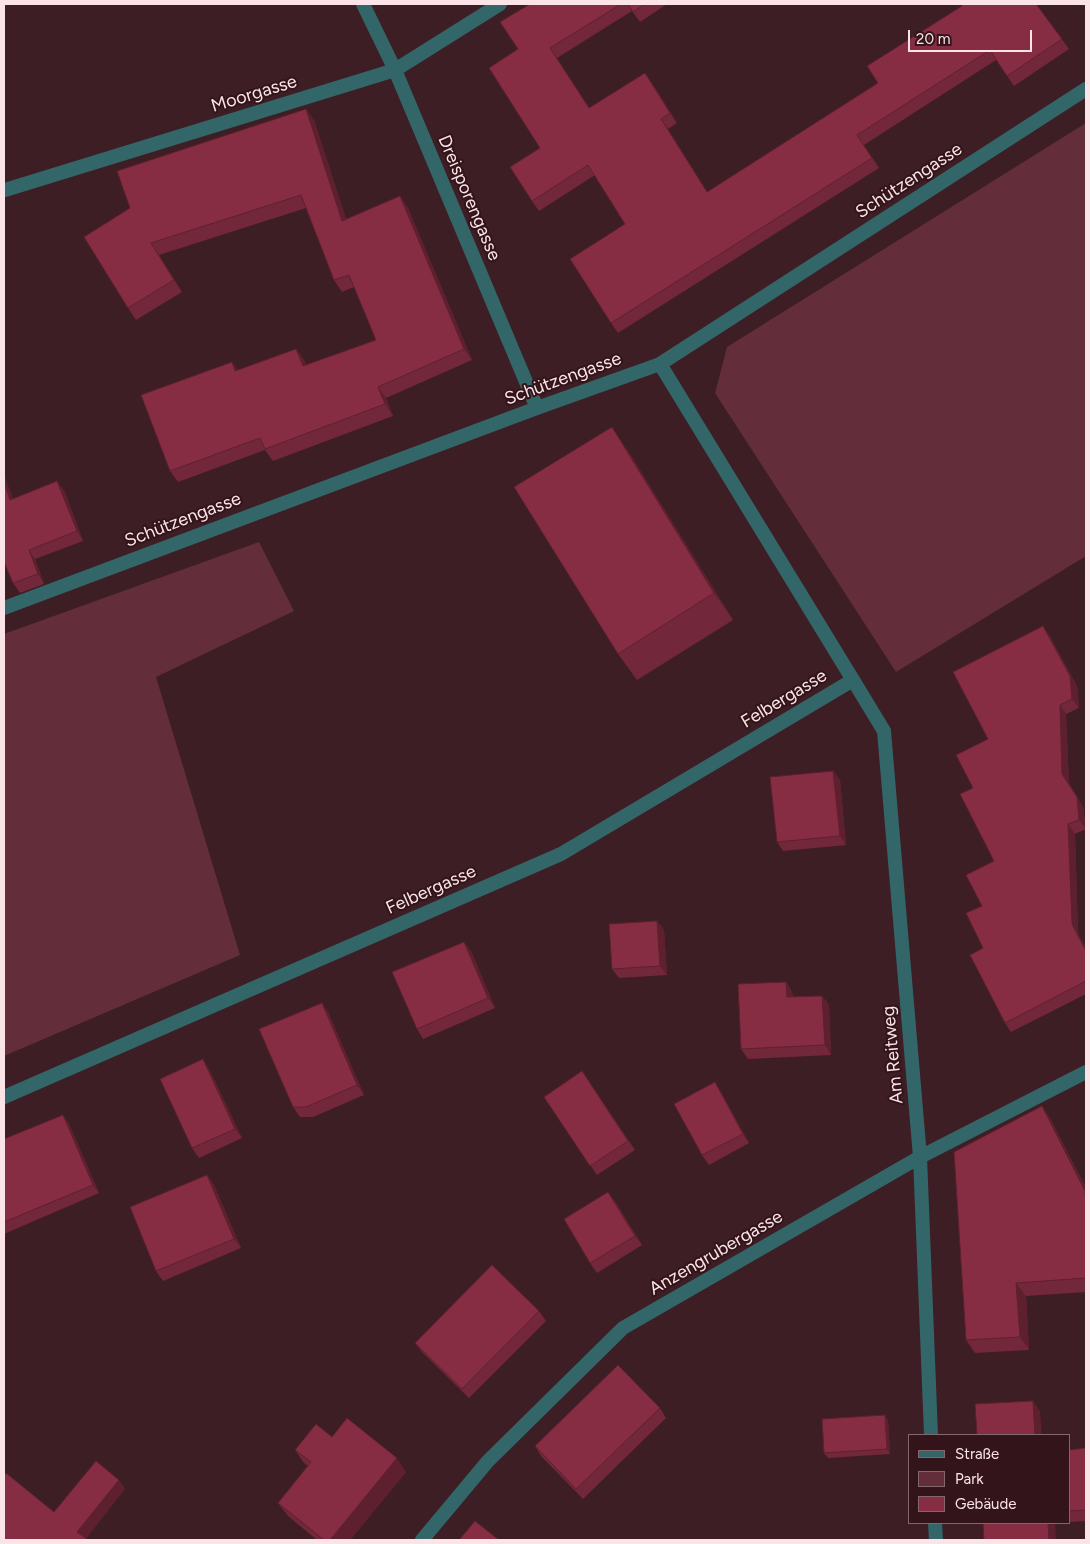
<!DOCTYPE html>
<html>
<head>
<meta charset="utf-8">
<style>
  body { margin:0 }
  #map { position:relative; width:1090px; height:1544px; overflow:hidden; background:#3d1e24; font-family:Figtree,sans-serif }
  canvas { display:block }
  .frame { position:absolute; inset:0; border:5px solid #fae4e7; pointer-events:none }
  .legend { position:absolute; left:908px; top:1434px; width:162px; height:90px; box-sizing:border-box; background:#32141a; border:1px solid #82676c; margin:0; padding:6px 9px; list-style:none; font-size:15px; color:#fae4e7 }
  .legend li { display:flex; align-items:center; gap:10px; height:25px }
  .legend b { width:25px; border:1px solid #82676c }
  .scale { position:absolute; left:908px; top:30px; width:124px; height:22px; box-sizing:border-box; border:2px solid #fae4e7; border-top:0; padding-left:6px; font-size:15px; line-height:18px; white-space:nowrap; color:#fae4e7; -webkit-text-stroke:4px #32141a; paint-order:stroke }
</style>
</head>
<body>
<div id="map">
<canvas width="1090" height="1544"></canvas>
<div class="frame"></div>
<ul class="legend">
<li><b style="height:6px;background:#336669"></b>Straße</li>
<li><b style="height:14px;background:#632e39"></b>Park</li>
<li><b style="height:14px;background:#862d43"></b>Gebäude</li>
</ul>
<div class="scale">20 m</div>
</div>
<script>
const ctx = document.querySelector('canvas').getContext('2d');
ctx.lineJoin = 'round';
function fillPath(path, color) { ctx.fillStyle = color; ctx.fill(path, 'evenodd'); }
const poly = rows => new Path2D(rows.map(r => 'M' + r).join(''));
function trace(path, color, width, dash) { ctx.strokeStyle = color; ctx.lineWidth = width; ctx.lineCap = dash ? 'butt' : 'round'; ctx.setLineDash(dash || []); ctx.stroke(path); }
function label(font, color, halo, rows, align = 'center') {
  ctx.font = font + ' Figtree,sans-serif'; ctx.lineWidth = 4; ctx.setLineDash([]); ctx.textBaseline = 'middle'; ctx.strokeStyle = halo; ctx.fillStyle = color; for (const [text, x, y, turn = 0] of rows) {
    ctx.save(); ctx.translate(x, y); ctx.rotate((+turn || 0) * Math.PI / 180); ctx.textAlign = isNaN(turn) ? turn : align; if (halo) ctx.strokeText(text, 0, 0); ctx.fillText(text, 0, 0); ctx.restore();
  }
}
fillPath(poly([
  [1086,123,1086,556,896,672,715,393,727,347],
  [259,542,294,611,156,677,240,955,4,1056,4,634]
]), '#632e39');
trace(poly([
  [660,364,853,680]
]), '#336669', 14);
trace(poly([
  [363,4,395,70,537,408],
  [5,190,395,70,500,4],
  [4,608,537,408,660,364,1086,89],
  [4,1097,561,854,853,680,884,731,920,1157,931,1435],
  [935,1523,936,1540],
  [422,1540,488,1461,623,1328,920,1157,1086,1072]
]), '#336669', 14);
fillPath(poly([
  [530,4,667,4,640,22,632,11,557,58,589,108,652,83,677,123,668,129,707,192,1036,4,1069,49,1014,86,996,60,864,145,879,168,618,333,611,323,625,224,595,175,539,211,532,201,540,148,518,49],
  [314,120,346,219,400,196,408,208,472,360,386,398,393,416,273,461,265,450,178,482,170,471,238,370,296,349,304,360,306,365,376,340,354,287,342,292,334,280,306,208,159,255,182,292,136,320,128,308,84,237],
  [630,454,733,620,637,680,618,654],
  [64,490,83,541,35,559,44,584,20,593,13,583,13,499],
  [1049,635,1077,686,1079,708,1066,714,1069,783,1083,807,1086,829,1075,834,1078,931,1079,936,1086,948,1086,994,1011,1032,1005,1023,983,948,982,906,994,861,973,788,988,739],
  [833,771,840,780,846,845,783,851,777,842],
  [657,921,664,930,667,975,619,978,612,969],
  [471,951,495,1008,423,1039,417,1029],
  [786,982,792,992,793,997,822,996,829,1005,831,1055,748,1059,741,1049],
  [328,1012,364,1095,313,1117,300,1117,293,1107],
  [209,1069,242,1138,199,1158,192,1148],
  [582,1071,635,1150,597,1175,544,1097],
  [721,1092,749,1143,709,1165,702,1155],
  [1042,1106,1051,1120,1086,1188,1086,1292,1026,1296,1029,1350,975,1353,966,1340],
  [63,1115,69,1124,99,1193,4,1234,4,1139],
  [207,1175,214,1185,241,1248,163,1281,156,1271],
  [615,1201,642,1245,597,1273,590,1263],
  [539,1311,546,1321,469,1398,422,1352,415,1343],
  [660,1408,666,1418,583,1499,541,1456,535,1446],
  [888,1420,890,1454,828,1458,824,1453],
  [332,1437,406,1472,350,1540,317,1540,288,1516,278,1503,308,1466,304,1463,295,1450],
  [1086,1448,1086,1521,1069,1522,1069,1450]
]), '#73273a');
fillPath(poly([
  [550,48,557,58,596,118,589,108],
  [645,73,652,83,677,123,670,113],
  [306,109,314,120,350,232,342,221],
  [661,119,668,129,714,203,707,192],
  [400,196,408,208,472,360,464,349],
  [151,243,159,255,182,292,174,280],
  [296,349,304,360,311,378,303,366],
  [232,362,240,373,235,371],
  [378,387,386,398,393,416,385,404],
  [612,427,630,454,733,620,714,593],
  [4,474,17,510,10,500,4,482],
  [57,481,64,490,83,541,77,531],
  [29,550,35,559,44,584,38,574],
  [1043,626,1049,635,1077,686,1079,708,1072,699],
  [1060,705,1066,714,1069,783,1083,807,1086,829,1079,820,1062,774],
  [833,771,840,780,846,845,840,836],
  [1068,824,1075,834,1078,931,1079,936,1086,948,1086,951,1073,926,1072,922],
  [657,921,664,930,667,975,660,966],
  [464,942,471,951,495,1008,488,998],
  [786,982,792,992,793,1007,787,997],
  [822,996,829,1005,831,1055,825,1045],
  [322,1003,328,1012,364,1095,357,1085],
  [203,1059,209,1069,242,1138,235,1129],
  [715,1082,721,1092,749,1143,743,1134],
  [1042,1106,1051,1120,1086,1188,1086,1203],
  [63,1115,69,1124,99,1193,93,1185],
  [207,1175,214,1185,241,1248,234,1239],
  [608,1192,615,1201,642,1245,635,1236],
  [1016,1283,1026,1296,1029,1350,1020,1337],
  [1033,1401,1040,1411,1042,1435,1035,1435],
  [885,1415,888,1420,890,1454,887,1449],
  [397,1458,406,1472,350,1540,330,1540],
  [119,1480,125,1489,85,1540,77,1532],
  [1048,1523,1055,1523,1056,1540,1049,1540]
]), '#5e202f');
const building = poly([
  [530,4,621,4,550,48,589,108,645,73,670,113,661,119,707,192,878,83,867,66,962,6,960,4,1036,4,1062,39,1007,76,990,50,857,135,872,158,611,323,570,259,625,224,588,165,532,201,510,167,540,148,489,68,518,49,500,22,530,4],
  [628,4,645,4,633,12,628,4],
  [306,109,342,221,400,196,464,349,378,387,385,404,265,449,260,438,170,471,141,395,232,362,235,371,296,349,303,366,376,340,349,275,334,280,301,195,151,243,174,280,128,308,84,237,130,208,117,171,306,109],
  [612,427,714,593,618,654,514,487,612,427],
  [57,481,77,531,29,550,38,574,13,583,4,562,4,482,10,500,57,481],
  [1043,626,1070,676,1072,699,1060,705,1062,774,1077,797,1079,820,1068,824,1072,922,1073,926,1086,951,1086,981,1005,1023,970,955,983,948,966,913,982,906,966,875,994,861,960,794,973,788,956,755,988,739,953,672,1043,626],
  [833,771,840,836,777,842,770,777,833,771],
  [657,921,660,966,612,969,609,924,657,921],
  [464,942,488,998,417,1029,392,972,464,942],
  [786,982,787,997,822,996,825,1045,741,1049,738,984,786,982],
  [322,1003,357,1085,306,1107,293,1107,259,1029,322,1003],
  [203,1059,235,1129,192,1148,160,1079,203,1059],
  [582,1071,628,1141,590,1166,544,1097,582,1071],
  [715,1082,743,1134,702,1155,674,1104,715,1082],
  [1042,1106,1085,1191,1086,1203,1086,1278,1016,1283,1020,1337,966,1340,954,1152,1042,1106],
  [63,1115,93,1185,4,1222,4,1139,63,1115],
  [207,1175,234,1239,156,1271,130,1207,207,1175],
  [608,1192,635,1236,590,1263,564,1219,608,1192],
  [492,1265,539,1311,462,1389,415,1343,492,1265],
  [618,1365,660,1408,576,1489,535,1446,618,1365],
  [1033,1401,1035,1435,977,1435,975,1404,1033,1401],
  [885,1415,887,1449,824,1453,822,1419,885,1415],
  [347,1418,397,1458,330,1540,324,1540,278,1503,311,1462,295,1450,316,1424,332,1437,347,1418],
  [1086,1448,1086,1510,1069,1511,1069,1450,1086,1448],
  [96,1461,119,1480,77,1532,88,1540,4,1540,4,1476,6,1473,54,1512,96,1461],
  [475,1521,499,1540,459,1540,475,1521],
  [983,1523,1048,1523,1049,1540,984,1540,983,1523]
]);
fillPath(building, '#862d43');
trace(building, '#5e202f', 1);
label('18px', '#fae4e7', '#32141a', [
  ["Moorgasse",254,94,-17],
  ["Schützengasse",909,181,-33],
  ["Dreisporengasse",469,198,67],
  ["Schützengasse",563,379,-20],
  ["Schützengasse",183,520,-21],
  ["Felbergasse",784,699,-31],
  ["Felbergasse",431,890,-24],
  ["Am Reitweg",893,1055,-95],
  ["Anzengrubergasse",716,1253,-30]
]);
</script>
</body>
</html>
